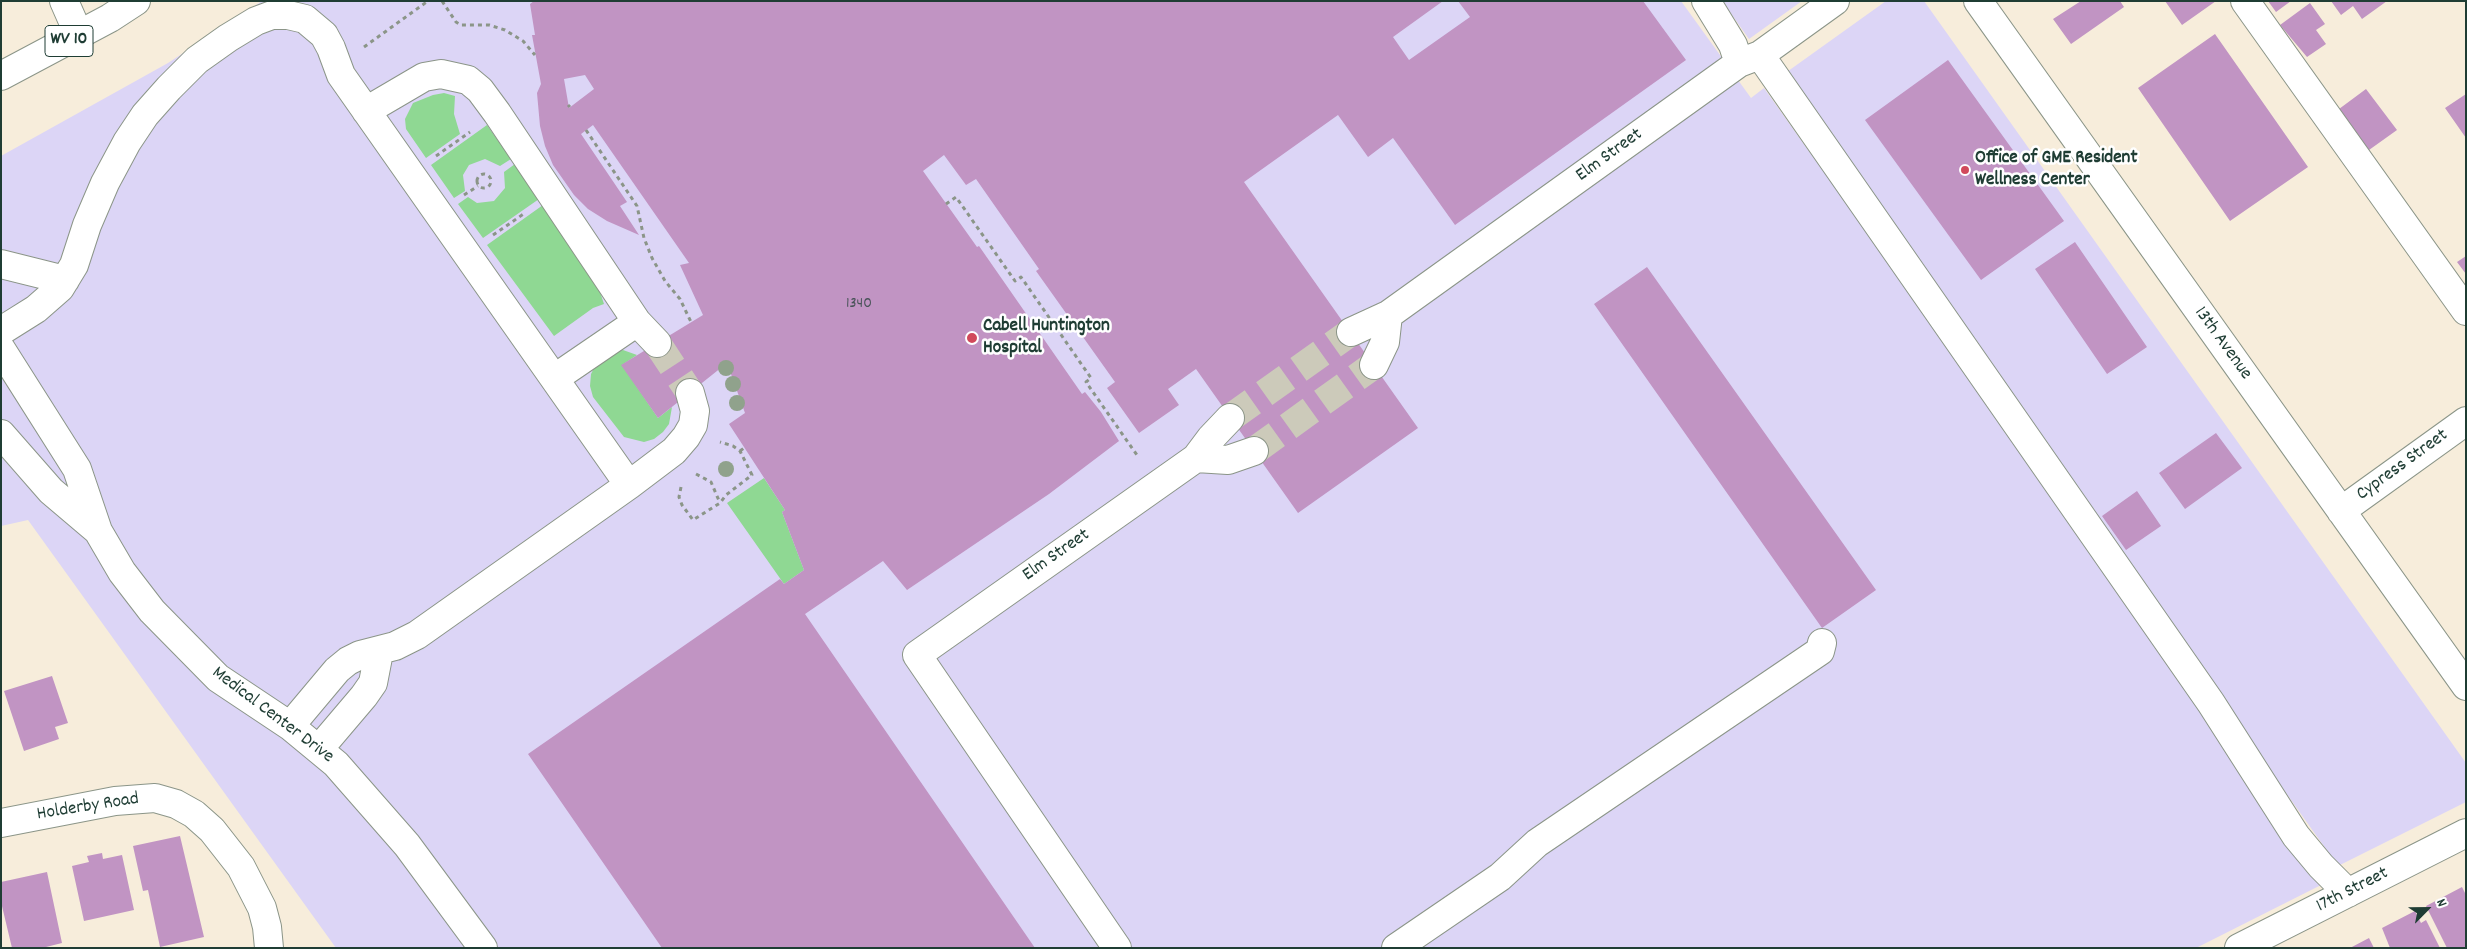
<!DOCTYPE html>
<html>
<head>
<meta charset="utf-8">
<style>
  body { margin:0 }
  #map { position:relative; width:2467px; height:949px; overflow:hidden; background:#f7eddb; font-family:Dekko,sans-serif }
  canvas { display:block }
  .frame { position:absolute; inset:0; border:2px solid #1f3d34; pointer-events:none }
  .north { position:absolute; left:2402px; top:884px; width:50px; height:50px; -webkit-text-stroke:4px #fff; paint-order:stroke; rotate:67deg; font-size:14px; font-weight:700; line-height:20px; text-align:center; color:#1f3d34 }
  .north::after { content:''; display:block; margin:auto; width:18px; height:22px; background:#1f3d34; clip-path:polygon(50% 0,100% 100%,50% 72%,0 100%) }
</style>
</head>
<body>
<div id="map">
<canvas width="2467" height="949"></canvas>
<div class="frame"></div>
<div class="north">N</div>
</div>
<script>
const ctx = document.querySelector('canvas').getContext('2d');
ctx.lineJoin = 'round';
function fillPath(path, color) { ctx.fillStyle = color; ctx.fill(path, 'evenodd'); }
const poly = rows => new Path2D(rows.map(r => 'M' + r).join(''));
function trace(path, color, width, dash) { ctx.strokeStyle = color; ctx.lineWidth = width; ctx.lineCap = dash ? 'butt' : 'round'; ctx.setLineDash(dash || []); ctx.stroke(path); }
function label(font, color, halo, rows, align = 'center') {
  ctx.font = font + ' Dekko,sans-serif'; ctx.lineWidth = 5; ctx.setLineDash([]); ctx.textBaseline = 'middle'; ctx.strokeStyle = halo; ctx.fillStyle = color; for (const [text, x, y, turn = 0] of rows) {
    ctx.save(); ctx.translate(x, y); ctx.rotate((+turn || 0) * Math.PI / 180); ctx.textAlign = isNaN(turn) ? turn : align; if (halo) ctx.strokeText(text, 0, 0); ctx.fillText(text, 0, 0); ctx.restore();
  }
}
fillPath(poly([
  [262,1,1681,1,1751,98,1764,88,2329,881,2196,948,336,948,28,520,1,526,1,156,168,63],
  [1722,1,1802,1,1749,39],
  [1886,1,1924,1,2466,763,2466,802,2338,866,1777,79]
]), '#dcd5f6');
fillPath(poly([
  [444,93,455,96,454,114,460,134,426,158,406,129,405,119,413,103,433,95],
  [487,125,511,159,500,166,485,159,469,165,463,175,465,191,454,198,431,165],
  [515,164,539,199,483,238,458,204,468,197,477,203,494,201,505,188,504,172],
  [543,205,598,286,604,304,593,308,554,336,487,245],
  [623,350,637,355,622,365,658,418,672,407,669,424,663,432,654,439,644,442,624,437,593,397,590,386,591,374,596,364,613,352],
  [764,478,785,510,782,512,804,570,784,584,727,503]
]), '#8fd893');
fillPath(poly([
  [534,1,1443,1,1393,37,1409,60,1470,17,1458,1,1643,1,1686,60,1455,225,1393,138,1368,157,1338,115,1244,182,1418,428,1298,513,1196,369,1168,389,1179,405,1139,433,1107,388,1115,382,1036,271,1039,269,976,179,966,185,944,155,923,171,977,247,979,246,1082,394,1085,392,1101,412,1119,441,1049,494,907,590,883,561,805,614,1035,948,662,948,528,754,780,579,784,584,804,570,782,512,785,510,729,424,745,413,727,363,658,418,621,365,703,315,680,265,689,263,593,125,581,134,627,202,620,206,639,235,607,221,588,209,574,195,553,165,545,146,540,126,537,93,541,84,532,35,535,35,530,4],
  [585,75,594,89,569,108,564,79],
  [2081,1,2120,1,2124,7,2071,44,2053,19],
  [2165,1,2216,1,2182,25],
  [2268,1,2291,1,2276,12],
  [2331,1,2387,1,2362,19,2353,6,2341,15],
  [2310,3,2325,24,2316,30,2326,44,2307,57,2280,25],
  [2215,34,2308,167,2230,221,2138,88],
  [1948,60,2064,221,1981,280,1865,120],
  [2366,89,2397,130,2369,150,2339,109],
  [2466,94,2466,138,2445,108],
  [2075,242,2147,347,2107,374,2035,269],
  [2466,256,2466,274,2457,262],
  [1647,267,1876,590,1822,628,1594,304],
  [2216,433,2242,468,2185,509,2159,473],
  [2137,491,2161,526,2126,550,2102,516],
  [52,676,68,723,55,727,59,739,24,751,4,691],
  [180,836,204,937,160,947,148,890,143,891,133,846],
  [102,853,103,859,122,855,134,910,84,921,72,866,89,862,87,856],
  [47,872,62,943,42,948,12,948,1,902,1,882],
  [2462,887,2466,895,2466,948,2447,948,2426,906],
  [2415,911,2421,923,2426,920,2440,948,2390,948,2382,928],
  [2369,938,2374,948,2350,948]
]), '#c194c3');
trace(poly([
  [657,343,690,393],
  [1230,418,1351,332],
  [1254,451,1374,365]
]), '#cccaba', 28, [28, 14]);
const minor = poly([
  [64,1,79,35],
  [1706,1,1733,45,1739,63],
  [1978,1,2466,686],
  [2245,1,2466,311],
  [1760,55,2211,703,2296,836,2321,866,2348,893],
  [366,111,424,77,441,74,468,80,480,90,497,113,637,322],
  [1,264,65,280],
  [1,331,36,309,60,288,74,265,87,225,105,183,127,142,145,115,169,88,197,60,228,38,256,21,272,15,288,15,305,19,324,35,331,48,341,75,629,485],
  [1351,332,1388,315,1739,63,1760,55,1835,1],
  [1,349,77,469,98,531,122,572,152,611,218,678,290,726,336,764,407,845,483,948],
  [1374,365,1385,342,1388,315],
  [555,378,637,322,657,343],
  [1,434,51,491,97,530],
  [1196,458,1228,460,1254,451],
  [2341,511,2466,421],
  [290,726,337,670,348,661,360,655,395,646,417,635,629,485,674,451,686,437,693,425,695,411,690,393],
  [319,749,364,696,373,683,379,652],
  [1,823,115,801,155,798,176,804,194,814,212,830,241,867,262,908,267,927,269,948],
  [1117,948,917,655,1196,458,1211,438,1230,418],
  [1396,948,1500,877,1537,843,1820,651,1822,643],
  [2239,948,2466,833]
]);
const major = poly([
  [1,76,110,18,136,1]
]);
trace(minor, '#8b9588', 30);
trace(major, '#8b9588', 30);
trace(poly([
  [442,1,456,22,461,25,489,25,505,30,523,41,535,55],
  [364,47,428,1],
  [568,105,570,107],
  [586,130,637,206,644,238,652,258,665,281,680,299,691,322],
  [436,156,470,132],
  '477 181a7 7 0 1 1 14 0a7 7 0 1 1-14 0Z',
  [464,195,478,186],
  [946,204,956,197,1015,281,1021,277,1091,378,1086,382,1139,458],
  [493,235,525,213],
  [740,451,744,448],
  [696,474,711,482,720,503],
  [681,487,679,497,682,505,693,520,720,503,726,495,752,475,740,451,733,446,720,442]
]), '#8b9588', 3, [4, 4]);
trace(minor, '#fff', 28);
trace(major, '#fff', 28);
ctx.fillStyle = '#90a28c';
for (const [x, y] of [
  [726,368],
  [733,384],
  [737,403],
  [726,469]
]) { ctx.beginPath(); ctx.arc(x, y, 8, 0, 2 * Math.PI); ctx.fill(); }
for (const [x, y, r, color] of [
  [1965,170,5,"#d1495b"],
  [972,338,6,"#d1495b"]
]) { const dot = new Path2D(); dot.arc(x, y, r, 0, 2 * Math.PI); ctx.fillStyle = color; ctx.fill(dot); trace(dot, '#fff', 2); }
label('16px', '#485358', null, [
  ["1340",859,305]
]);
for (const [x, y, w] of [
  [69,41,48]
]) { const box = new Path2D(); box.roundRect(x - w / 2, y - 15.5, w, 31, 4); ctx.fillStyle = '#fff'; ctx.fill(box); trace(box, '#1f3d34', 1); }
label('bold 18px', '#1f3d34', null, [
  ["WV 10",69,41]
]);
label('19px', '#1f3d34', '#fff', [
  ["Elm Street",1610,156,-36],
  ["13th Avenue",2222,344,54],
  ["Cypress Street",2403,466,-36],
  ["Elm Street",1057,556,-35],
  ["Medical Center Drive",272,716,37],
  ["Holderby Road",88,808,-9],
  ["17th Street",2353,891,-27]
]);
label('bold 19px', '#1f3d34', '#fff', [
  ["Office of GME Resident",1975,159],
  ["Wellness Center",1975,181],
  ["Cabell Huntington",983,327],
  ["Hospital",983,349]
], 'left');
</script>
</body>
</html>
